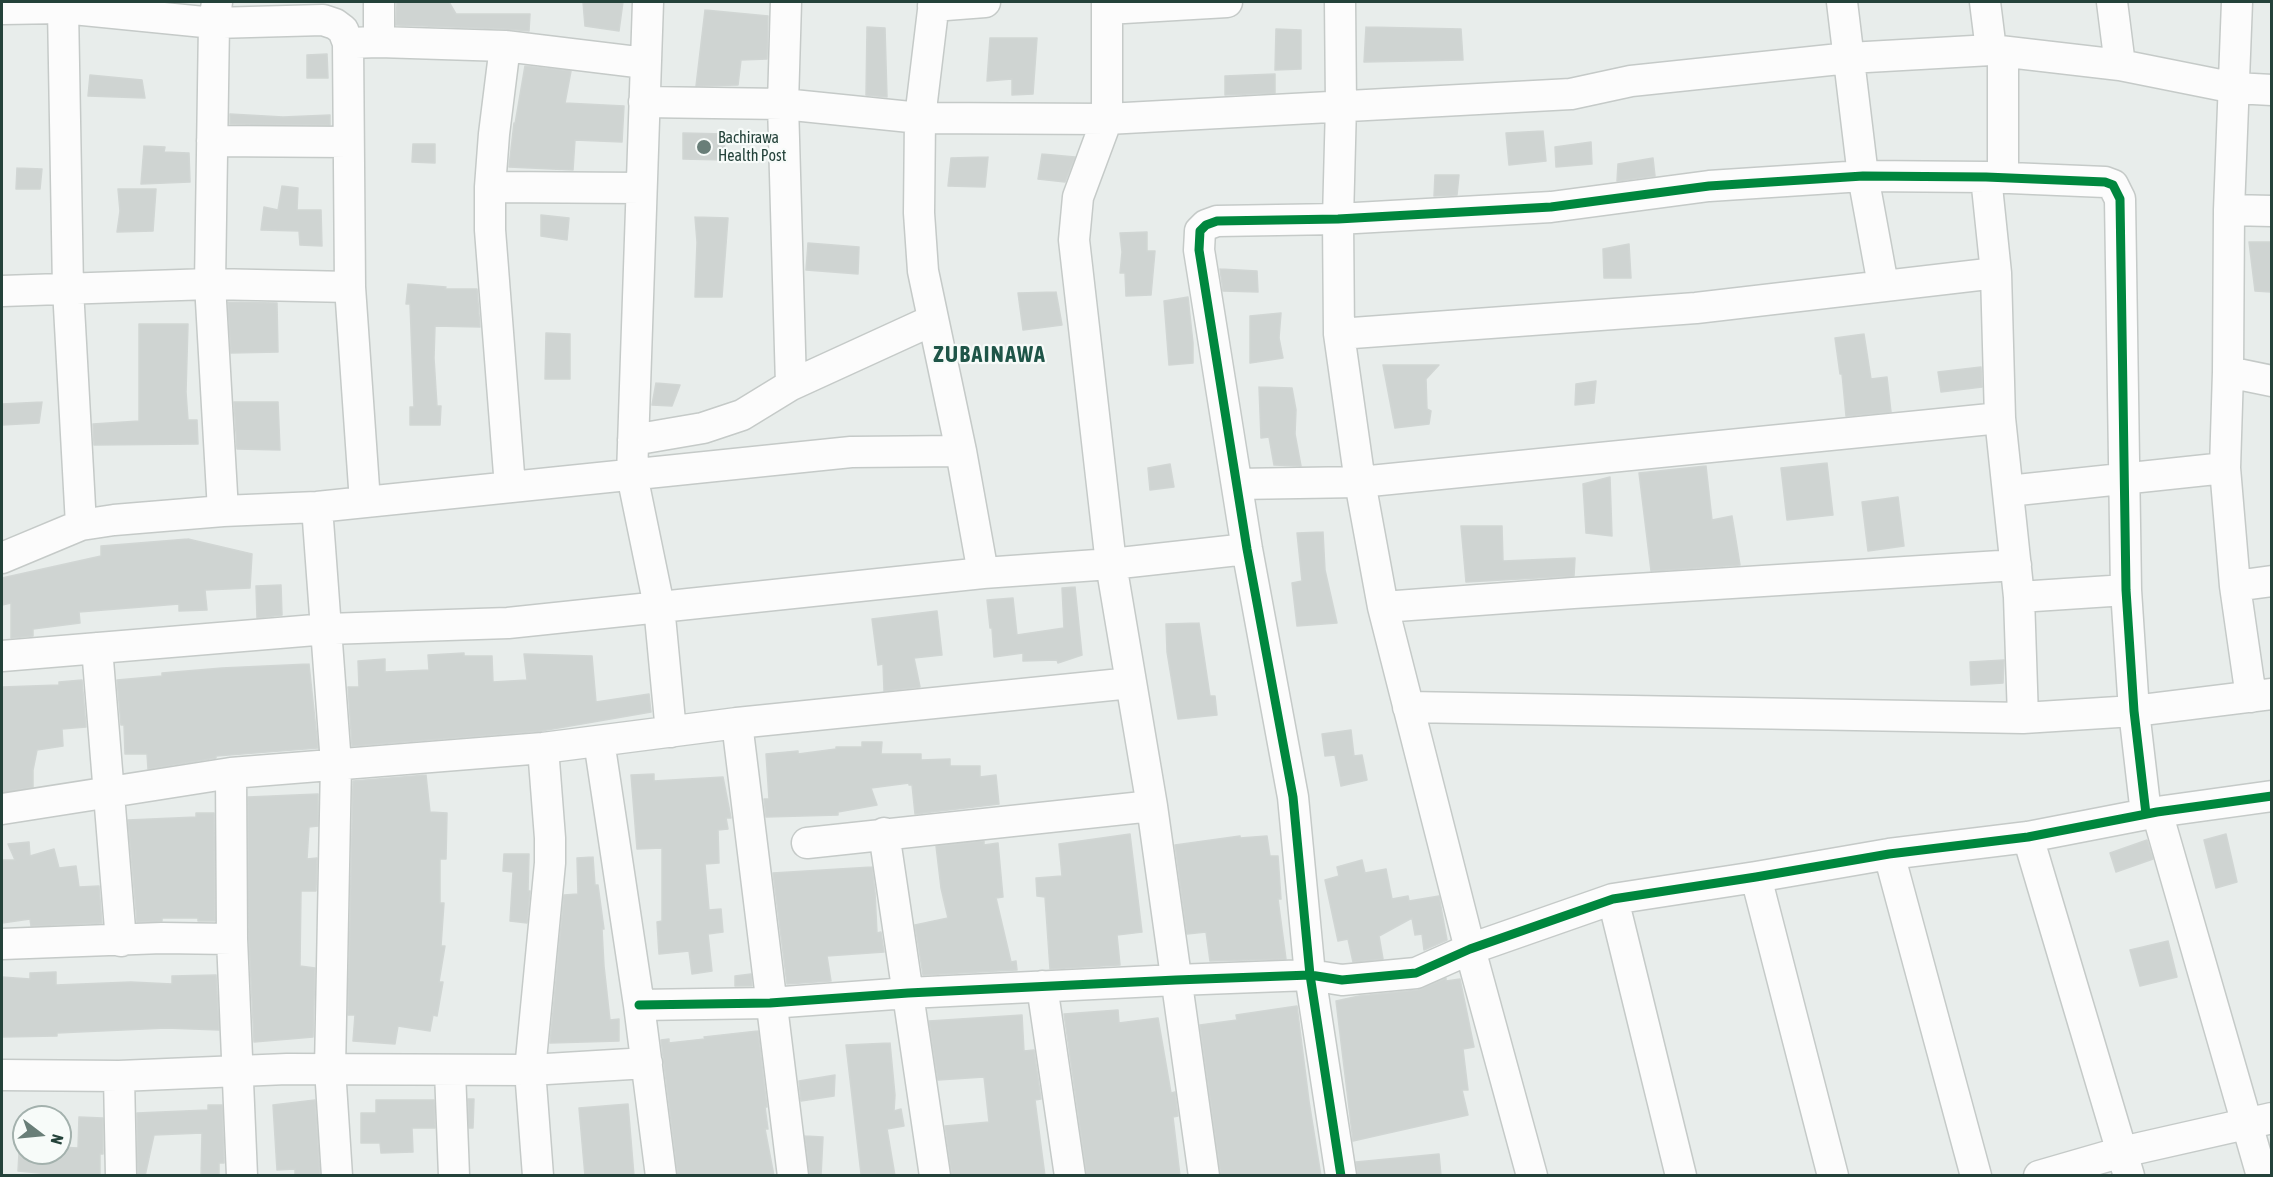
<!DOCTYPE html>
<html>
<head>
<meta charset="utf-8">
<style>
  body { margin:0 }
  #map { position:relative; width:2273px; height:1177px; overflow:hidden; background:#e8edeb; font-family:"Asap Condensed",sans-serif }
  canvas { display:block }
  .frame { position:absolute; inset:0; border:3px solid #24423a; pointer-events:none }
  .north { position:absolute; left:12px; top:1105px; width:60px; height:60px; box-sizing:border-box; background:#f7fbf9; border:2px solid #a3b1ad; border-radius:50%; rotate:106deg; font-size:16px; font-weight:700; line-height:24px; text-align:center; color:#24423a }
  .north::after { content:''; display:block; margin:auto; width:21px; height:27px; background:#697e78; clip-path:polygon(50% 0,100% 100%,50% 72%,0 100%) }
</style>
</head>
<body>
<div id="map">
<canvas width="2273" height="1177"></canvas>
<div class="frame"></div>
<div class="north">N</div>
</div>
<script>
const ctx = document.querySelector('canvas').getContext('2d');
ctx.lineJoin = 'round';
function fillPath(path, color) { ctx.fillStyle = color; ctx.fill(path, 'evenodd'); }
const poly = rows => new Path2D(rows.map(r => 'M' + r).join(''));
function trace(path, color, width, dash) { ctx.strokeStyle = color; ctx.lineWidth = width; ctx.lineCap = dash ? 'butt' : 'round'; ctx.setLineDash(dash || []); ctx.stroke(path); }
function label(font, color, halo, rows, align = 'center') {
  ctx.font = font + ' "Asap Condensed",sans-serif'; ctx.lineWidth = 4.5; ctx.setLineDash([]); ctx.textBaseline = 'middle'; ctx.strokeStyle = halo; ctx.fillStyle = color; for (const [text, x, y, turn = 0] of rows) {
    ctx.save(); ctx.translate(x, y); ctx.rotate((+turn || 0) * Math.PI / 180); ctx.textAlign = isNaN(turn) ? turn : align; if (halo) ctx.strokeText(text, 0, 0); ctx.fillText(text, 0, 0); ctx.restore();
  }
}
const building = poly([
  [397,2,449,2,456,14,530,14,529,31,506,29,396,25,397,2],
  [583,2,623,2,619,31,585,26,583,2],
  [705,10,768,16,767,59,741,60,738,85,696,86,705,10],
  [867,27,885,28,887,97,866,95,867,27],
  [1366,27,1461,29,1463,60,1364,62,1366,27],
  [1276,29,1301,30,1301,69,1275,70,1276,29],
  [990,38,1037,38,1033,94,1012,95,1012,79,987,81,990,38],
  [327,54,328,78,307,78,307,55,327,54],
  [525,66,571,71,565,103,624,106,622,142,575,140,573,170,509,167,514,123,515,124,525,66],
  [1275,74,1275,93,1225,95,1225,76,1275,74],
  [90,75,142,80,145,98,88,96,90,75],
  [230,114,283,117,330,115,330,125,230,124,230,114],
  [1543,131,1546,161,1509,165,1506,133,1543,131],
  [683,133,725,134,724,160,683,159,683,133],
  [1591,142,1592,164,1556,167,1555,147,1591,142],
  [413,144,435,144,435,163,412,162,413,144],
  [144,146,165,147,164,152,189,153,190,182,141,184,144,146],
  [1042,154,1075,157,1065,182,1038,179,1042,154],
  [988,157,985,187,948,186,951,158,988,157],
  [1653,158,1655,176,1617,181,1618,164,1653,158],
  [17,168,42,169,40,189,16,189,17,168],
  [1435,175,1459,175,1457,195,1434,196,1435,175],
  [282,186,298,188,297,210,321,210,322,246,300,245,299,231,261,230,264,207,278,210,282,186],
  [118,189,156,189,153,231,117,232,120,211,118,189],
  [541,215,569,218,567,240,541,236,541,215],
  [695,217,728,218,722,297,695,297,697,242,695,217],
  [1147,232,1147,251,1155,251,1151,295,1126,296,1125,273,1120,273,1122,252,1120,233,1147,232],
  [2249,242,2271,242,2271,292,2255,291,2249,242],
  [808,243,859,247,858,274,806,270,808,243],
  [1629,244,1631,278,1604,278,1603,249,1629,244],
  [1220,269,1257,271,1258,292,1223,291,1220,269],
  [408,284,446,287,445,289,477,289,480,327,435,326,434,358,437,406,441,406,440,425,410,425,410,407,414,407,410,304,406,304,408,284],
  [1056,292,1062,325,1023,330,1018,293,1056,292],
  [1188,297,1193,343,1193,363,1169,365,1164,301,1188,297],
  [228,302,277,303,278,352,231,353,228,302],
  [1281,313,1279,338,1283,358,1250,363,1250,316,1281,313],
  [139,324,188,324,186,392,188,420,197,420,198,444,94,445,93,424,139,421,139,324],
  [546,333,570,334,570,379,545,379,546,333],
  [1864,334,1871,379,1887,377,1891,412,1846,416,1842,374,1840,374,1835,338,1864,334],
  [1383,365,1439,365,1426,379,1427,409,1431,411,1429,424,1395,428,1383,365],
  [1981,367,1982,387,1941,392,1938,372,1981,367],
  [1596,381,1594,403,1575,405,1576,384,1596,381],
  [656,383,680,385,672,406,652,405,656,383],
  [1259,387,1292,388,1296,410,1295,434,1301,466,1274,465,1269,437,1261,438,1259,387],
  [42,402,39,423,2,425,2,404,42,402],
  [234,402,278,402,280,450,237,449,234,402],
  [1827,463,1833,515,1787,520,1781,468,1827,463],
  [1170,464,1174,487,1150,490,1148,468,1170,464],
  [1706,466,1712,520,1732,516,1740,565,1651,571,1639,473,1706,466],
  [1610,477,1612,536,1586,533,1583,484,1610,477],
  [1898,497,1904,546,1868,551,1862,502,1898,497],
  [1461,526,1502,526,1503,561,1575,558,1574,576,1466,582,1461,526],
  [1323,532,1325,570,1337,623,1297,626,1292,583,1302,581,1297,533,1323,532],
  [188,539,252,554,250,588,205,590,207,610,179,611,179,604,79,612,80,623,33,629,33,636,11,638,11,603,2,605,2,578,101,556,101,546,188,539],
  [281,585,282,615,257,618,256,586,281,585],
  [1075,587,1082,655,1058,663,1057,660,1023,661,1023,653,994,657,992,628,990,628,987,600,1013,598,1017,635,1064,628,1062,588,1075,587],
  [937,611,942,655,914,658,920,687,884,691,883,664,878,665,872,619,937,611],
  [1199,623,1210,696,1215,696,1217,715,1178,719,1167,652,1166,624,1199,623],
  [464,653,464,656,492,656,493,682,527,680,524,654,592,656,596,702,649,694,651,712,541,731,352,746,348,687,359,687,358,661,385,659,385,672,429,670,428,655,464,653],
  [2004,660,2003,683,1971,685,1970,662,2004,660],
  [309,664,318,748,216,756,216,758,148,769,147,754,125,754,124,725,121,725,117,680,162,676,162,673,222,668,309,664],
  [82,680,86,727,62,729,63,746,37,750,33,770,33,787,2,792,2,687,59,685,59,682,82,680],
  [1351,730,1354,756,1362,755,1367,780,1341,786,1335,755,1325,756,1322,734,1351,730],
  [862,742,882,742,881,754,921,754,921,760,950,759,950,766,980,766,980,777,996,775,999,804,915,814,912,785,909,785,909,783,871,788,877,805,838,812,838,815,766,817,764,799,769,799,766,754,798,751,798,754,836,749,836,747,862,747,862,742],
  [654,774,654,781,723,777,731,818,726,818,728,829,718,830,719,863,705,864,709,910,721,909,723,932,708,934,712,971,692,974,689,951,659,954,657,922,662,921,662,848,637,849,631,775,654,774],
  [426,775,430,812,447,813,446,859,440,859,440,903,444,903,441,946,445,946,439,982,443,982,437,1016,433,1015,430,1031,398,1026,395,1044,353,1041,355,1015,348,1015,353,781,426,775],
  [318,794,318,826,309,827,307,859,317,858,316,891,301,891,300,966,315,968,313,1037,254,1042,249,939,248,797,318,794],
  [196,813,214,813,215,921,198,921,198,918,162,918,162,921,137,922,128,820,196,817,196,813],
  [1130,834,1142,932,1117,935,1120,965,1050,969,1045,897,1037,896,1036,878,1062,876,1059,844,1130,834],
  [2226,834,2237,882,2216,888,2204,840,2226,834],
  [1240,836,1240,838,1267,836,1270,856,1278,856,1281,899,1278,899,1286,959,1210,961,1206,932,1187,934,1175,845,1240,836],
  [2147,840,2153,859,2116,872,2110,853,2147,840],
  [984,841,984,845,998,843,1003,897,996,898,1011,962,1016,961,1017,970,923,975,915,925,948,918,941,888,936,846,984,841],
  [29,842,30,856,54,849,59,868,76,866,79,887,99,886,102,923,31,926,30,919,2,923,2,860,15,860,8,844,29,842],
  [504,854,529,854,528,891,530,891,527,923,510,921,513,872,503,871,504,854],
  [593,857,595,885,598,885,604,929,602,929,604,966,610,1020,619,1019,619,1041,550,1043,564,895,578,894,577,858,593,857],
  [1362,860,1365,873,1386,869,1392,899,1408,896,1409,901,1439,896,1447,940,1424,950,1422,934,1415,935,1412,918,1379,936,1383,959,1353,962,1348,939,1338,941,1325,880,1339,876,1337,867,1362,860],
  [872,867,875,892,877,933,881,932,884,952,827,956,831,981,787,984,773,873,872,867],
  [2168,941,2177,977,2140,986,2130,950,2168,941],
  [56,972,56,985,131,982,172,984,172,976,216,975,219,1030,166,1028,57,1033,57,1036,2,1037,2,977,30,979,30,973,56,972],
  [751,974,752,986,735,986,735,976,751,974],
  [1446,978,1446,981,1460,979,1474,1047,1463,1049,1468,1090,1462,1090,1468,1115,1353,1141,1336,1001,1359,996,1418,990,1446,978],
  [1297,1006,1309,1101,1321,1176,1221,1176,1200,1025,1237,1020,1236,1015,1297,1006],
  [1118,1010,1119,1023,1158,1018,1171,1093,1175,1092,1178,1116,1173,1117,1180,1176,1087,1176,1064,1014,1118,1010],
  [1022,1015,1024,1051,1034,1050,1041,1099,1035,1100,1045,1176,952,1176,945,1126,989,1122,984,1077,938,1080,929,1021,1022,1015],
  [758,1031,767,1107,765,1107,768,1129,765,1129,774,1176,678,1176,661,1040,669,1039,669,1043,705,1039,704,1037,758,1031],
  [890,1043,895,1095,894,1111,901,1109,904,1126,887,1129,895,1176,875,1176,875,1173,861,1174,846,1045,890,1043],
  [835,1075,834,1096,801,1101,799,1081,835,1075],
  [468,1099,474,1099,473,1128,469,1128,468,1099],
  [315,1100,320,1176,295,1176,295,1169,277,1170,273,1105,315,1100],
  [376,1100,434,1100,435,1128,412,1128,413,1152,381,1153,380,1143,361,1143,361,1113,376,1113,376,1100],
  [628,1104,634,1176,585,1176,579,1108,628,1104],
  [208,1105,222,1105,224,1159,224,1163,219,1163,219,1176,201,1176,202,1133,154,1135,145,1176,138,1176,137,1113,208,1110,208,1105],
  [79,1117,103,1118,103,1154,100,1154,100,1176,70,1176,18,1171,19,1153,60,1153,60,1147,78,1148,79,1117],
  [805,1136,823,1137,821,1176,810,1176,805,1136],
  [1439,1154,1441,1176,1358,1176,1356,1162,1439,1154]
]);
fillPath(building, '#cfd4d2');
trace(building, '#d1d6d4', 1.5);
const minor = poly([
  [217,2,214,23,210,284,223,511],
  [379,2,379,42],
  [648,2,632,475,659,606,671,732],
  [934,2,920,118,919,213,923,271,961,451,983,573],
  [1107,2,1107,119,1078,197,1074,240,1111,564,1152,806,1204,1176],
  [1340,2,1341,105,1338,219,1339,334,1360,482,1383,607,1470,949,1532,1176],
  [1842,2,1863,176,1883,285],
  [1985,2,1991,50],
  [2112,2,2120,65],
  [2237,2,2229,210,2228,372,2225,468,2235,586,2251,697],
  [933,6,985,2],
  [63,8,68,289,81,525],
  [2,9,63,8,214,23,323,20,335,24,343,30,348,43,350,287,365,502],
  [1107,9,1227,2],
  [348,43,379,42,505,46,645,63],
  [505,46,494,134,490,187,490,230,510,487],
  [2003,52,2003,178],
  [644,102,783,104,786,2],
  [212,141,348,142],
  [1986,177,1996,273,2000,418,2019,597,2023,718],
  [490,187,641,188],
  [2229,210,2272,211],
  [2,291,210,284,350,287],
  [1339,334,1696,308,1996,273],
  [2228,372,2272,381],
  [791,385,783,104,920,118,1107,119,1571,94,1631,81,1849,58,1991,50,2120,65,2235,88,2272,90],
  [633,440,703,428,742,415,791,385,933,320],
  [1237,484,1360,482,2000,418],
  [2008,491,2225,468],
  [317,507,336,764,330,1069,337,1176],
  [2,558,81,525,114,520,223,511,317,507,851,452,961,451],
  [2235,586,2272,581],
  [2019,597,2126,590],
  [1383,607,1573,593,2016,565],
  [97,648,121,941],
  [2,656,327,629,508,623,983,573,1111,564,1247,549],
  [1408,707,2023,718,2134,711,2272,694],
  [737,723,793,1176],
  [599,741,639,1005,661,1176],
  [231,773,232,939,242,1176],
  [2,809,231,773,543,748,737,723,1131,683],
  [2157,812,2262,1176],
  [884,833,935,1176],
  [2028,837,2129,1176],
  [807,843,1152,806],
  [1889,854,1976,1176],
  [1756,877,1833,1176],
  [1613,899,1681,1176],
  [2,944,162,938,232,939],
  [1042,986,1070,1176],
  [639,1005,770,1003,908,993,1176,980,1310,975,1342,980,1416,973,1470,949,1613,899,1756,877,1889,854,2028,837,2157,812,2272,796],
  [450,1071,454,1176],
  [2,1075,119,1076,287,1069,530,1070,647,1063],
  [119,1076,121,1176],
  [538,1176,530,1070,550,863,550,838,543,748],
  [1341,1176,1310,975,1293,797,1247,549,1199,250,1200,231,1206,225,1217,221,1338,219,1551,207,1709,186,1863,176,1986,177,2105,182,2113,185,2120,199,2126,590,2134,711,2146,814],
  [2039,1176,2122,1152,2272,1118]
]);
trace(minor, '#c5cac8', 33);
trace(minor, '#fcfcfc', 30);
trace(poly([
  [639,1005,770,1003,908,993,1176,980,1310,975,1342,980,1416,973,1470,949,1613,899,1756,877,1889,854,2028,837,2157,812,2272,796],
  [1341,1176,1310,975,1293,797,1247,549,1199,250,1200,231,1206,225,1217,221,1338,219,1551,207,1709,186,1863,176,1986,177,2105,182,2113,185,2120,199,2126,590,2134,711,2146,814]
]), '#00873e', 9);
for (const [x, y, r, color] of [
  [704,147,8,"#697e78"]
]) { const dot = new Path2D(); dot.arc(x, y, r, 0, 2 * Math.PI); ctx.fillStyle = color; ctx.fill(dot); trace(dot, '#f7fbf9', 2); }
label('16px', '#24423a', '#f7fbf9', [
  ["Bachirawa",718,138],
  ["Health Post",718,156]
], 'left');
ctx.letterSpacing = '1.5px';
label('bold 22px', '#1f5548', '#f7fbf9', [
  ["ZUBAINAWA",990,355]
]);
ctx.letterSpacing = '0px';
</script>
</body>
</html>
